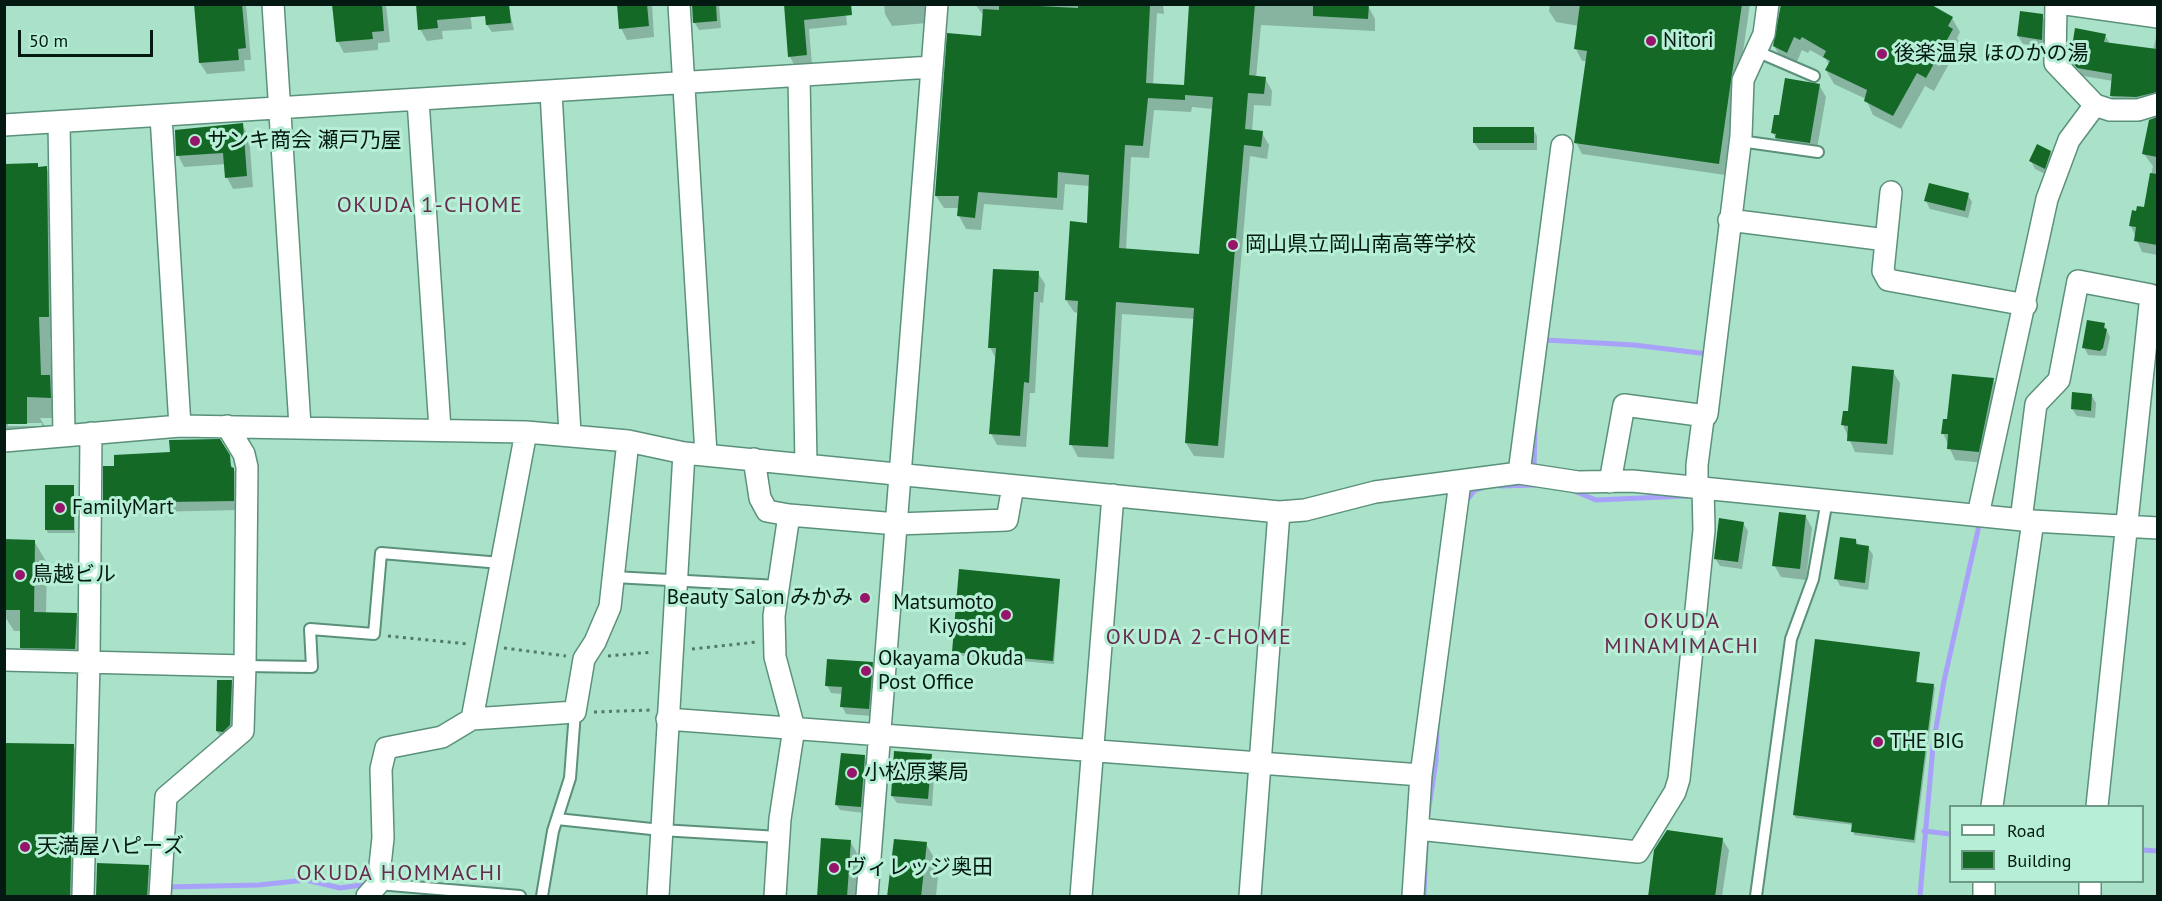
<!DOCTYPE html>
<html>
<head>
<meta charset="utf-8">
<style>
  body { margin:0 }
  #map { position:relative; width:2162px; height:901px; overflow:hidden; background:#a9e1c9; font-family:"PT Sans",sans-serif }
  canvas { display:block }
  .frame { position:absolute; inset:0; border:6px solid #031911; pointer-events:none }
  .legend { position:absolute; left:1949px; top:805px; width:195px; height:78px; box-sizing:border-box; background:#b6efd6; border:2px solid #6e9987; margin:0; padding:8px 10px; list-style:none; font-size:18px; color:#031911 }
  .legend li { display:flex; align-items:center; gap:12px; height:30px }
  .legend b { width:30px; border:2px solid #6e9987 }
  .scale { position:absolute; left:18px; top:30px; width:135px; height:27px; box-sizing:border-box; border:3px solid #031911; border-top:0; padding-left:8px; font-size:18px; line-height:21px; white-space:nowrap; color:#031911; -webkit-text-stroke:4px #b6efd6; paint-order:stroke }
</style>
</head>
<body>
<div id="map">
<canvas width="2162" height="901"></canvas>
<div class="frame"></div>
<ul class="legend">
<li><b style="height:8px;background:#fff"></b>Road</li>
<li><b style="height:16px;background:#146927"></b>Building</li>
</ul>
<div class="scale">50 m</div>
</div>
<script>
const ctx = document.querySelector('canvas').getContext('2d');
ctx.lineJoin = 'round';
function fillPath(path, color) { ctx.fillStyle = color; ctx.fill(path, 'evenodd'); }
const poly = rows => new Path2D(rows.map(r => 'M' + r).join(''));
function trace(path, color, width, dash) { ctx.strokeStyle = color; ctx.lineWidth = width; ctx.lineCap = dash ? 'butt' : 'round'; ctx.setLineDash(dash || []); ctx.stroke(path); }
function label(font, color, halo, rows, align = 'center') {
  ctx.font = font + ' "PT Sans","Noto Sans JP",sans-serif'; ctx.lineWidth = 6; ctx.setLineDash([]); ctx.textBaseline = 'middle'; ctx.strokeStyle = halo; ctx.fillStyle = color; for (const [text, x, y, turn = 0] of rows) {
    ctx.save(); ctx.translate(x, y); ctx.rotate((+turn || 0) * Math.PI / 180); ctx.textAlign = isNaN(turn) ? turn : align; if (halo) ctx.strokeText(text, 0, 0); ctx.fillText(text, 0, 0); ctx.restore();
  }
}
fillPath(poly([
  [195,4,246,4,251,60,244,60,245,71,207,74,200,63],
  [334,4,386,4,390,42,378,43,378,50,344,53,338,42],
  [418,4,469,4,472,29,442,31,443,39,427,41,420,29],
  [508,4,514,30,492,32,487,25,485,5],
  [619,4,652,4,654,37,627,40,621,28],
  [692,4,719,4,721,28,699,30,694,22],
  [786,4,845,4,847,25,809,29,812,65,795,66,790,57],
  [884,4,926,4,927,23,892,26,885,14],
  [975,4,1163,4,1164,14,1157,13,1153,85,1186,86,1191,4,1368,6,1375,19,1375,31,1261,25,1256,78,1265,78,1272,91,1271,106,1254,105,1252,131,1262,133,1269,145,1267,159,1250,156,1224,458,1194,456,1186,443,1195,319,1122,314,1114,459,1078,457,1071,444,1078,313,1074,312,1066,300,1088,224,1090,186,1065,184,1063,210,984,204,981,230,966,229,959,216,960,208,944,208,936,196,982,37,984,16],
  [1192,107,1213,109,1201,255,1126,250,1131,157,1149,158,1154,110,1191,112],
  [1550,4,1750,4,1725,175,1582,154,1576,142,1587,61,1582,61,1576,49,1579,26,1556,22,1549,11],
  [2042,15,2046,23,2045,47,2023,44,2018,36],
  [1952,18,1960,32,1957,38,1960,44,1934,91,1925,86,1901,129,1873,115,1866,99,1834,84,1826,70,1829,65,1826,59,1810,50,1808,53,1802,50,1795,66,1782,60,1774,46,1778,36],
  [2158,30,2158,102,2116,104,2111,96,2113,81,2083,76,2072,60,2105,35,2110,44,2153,50],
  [1819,85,1826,97,1816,154,1780,144,1773,133,1780,117],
  [242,125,249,136,253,187,233,189,227,177,226,164,184,167,178,155],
  [1533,129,1537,136,1537,150,1479,150,1474,142],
  [2157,135,2158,135,2158,255,2142,252,2131,226,2137,212,2145,209,2153,166,2144,154],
  [2050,152,2055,159,2049,176,2035,169,2031,161],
  [37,164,39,168,46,168,58,189,60,338,50,338,52,381,61,398,62,418,40,418,49,434,4,436,4,362],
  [8,423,42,423,42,426,8,426],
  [1968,195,1972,202,1968,218,1930,209,1926,201],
  [1038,273,1045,284,1043,303,1040,302,1035,393,1030,393,1026,447,997,445,991,433,996,359,990,347],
  [2104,325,2110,337,2106,356,2088,355,2084,347],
  [1893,372,1900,383,1893,455,1855,452,1843,425,1849,413],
  [1993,380,2000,391,1985,463,1955,460,1943,433,1949,421],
  [2092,396,2096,403,2095,418,2077,416,2072,409],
  [219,441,239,480,239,510,110,513,105,503,116,467],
  [74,487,75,533,48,533,46,529],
  [1806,517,1812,528,1806,580,1781,577,1774,565],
  [1743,523,1748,531,1742,569,1720,566,1715,558],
  [1856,540,1859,546,1868,547,1873,555,1868,590,1840,586,1836,578],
  [4,541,34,541,47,563,46,614,76,614,88,636,88,669,34,669,21,647,22,631,14,631,4,615],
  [1060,580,1054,664,955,655,953,652],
  [1919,654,1917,683,1933,685,1935,688,1915,843,1854,835,1854,825,1796,818,1794,815],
  [872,664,876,671,872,716,846,714,842,706,843,694,831,693,827,685],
  [231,682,235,689,234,733,221,738,217,731],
  [73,746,76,750,74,896,4,896],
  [931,755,935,763,932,806,897,803,892,796],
  [864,756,868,762,864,813,840,810,836,804],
  [1722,839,1729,850,1722,896,1649,896],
  [850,841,863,864,861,896,818,896],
  [926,844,939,866,936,896,889,896],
  [98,864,148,866,150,870,149,896,96,896]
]), '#0003');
trace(poly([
  [1545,343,1546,340,1634,345,1708,354],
  [1534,467,1535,427],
  [1500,486,1535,485],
  [1574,491,1596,500,1686,496],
  [1467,500,1475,490,1482,488],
  [1428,814,1436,761,1437,725],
  [1924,831,1950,834],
  [2142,850,2158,851],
  [166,887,259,885,306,880,340,888,369,884],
  [1424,896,1426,844],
  [1920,896,1933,746,1944,681,1980,521]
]), '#a8a1fa', 5);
fillPath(poly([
  [194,4,242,4,246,48,238,49,239,60,199,63],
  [332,4,382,4,384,31,372,32,373,39,336,42],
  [416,4,509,4,511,23,486,25,485,16,437,20,438,28,418,30],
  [617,4,647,4,649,26,619,29],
  [692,4,716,4,717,21,693,23],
  [784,4,851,4,852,15,804,20,807,55,788,57],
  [999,4,1078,8,1078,4,1150,6,1146,83,1184,85,1189,4,1255,4,1249,75,1266,77,1264,94,1248,93,1245,129,1263,131,1261,147,1244,145,1218,446,1185,443,1194,308,1116,302,1108,447,1069,445,1078,301,1065,300,1070,221,1087,223,1089,175,1058,172,1057,198,978,192,975,218,957,216,959,196,935,196,947,33,981,36,983,9,999,10],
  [1185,95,1213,97,1199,254,1119,248,1125,145,1143,146,1148,98,1185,100],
  [1313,4,1369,4,1368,19,1313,16],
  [1580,4,1742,4,1719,164,1574,143,1587,51,1574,49],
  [1781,4,1930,4,1953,17,1948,26,1953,29,1926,78,1917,73,1893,116,1864,101,1867,90,1825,70,1830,61,1823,57,1826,51,1802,37,1800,40,1794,37,1787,53,1773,46],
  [2020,11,2043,14,2042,40,2017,36],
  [2075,28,2106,34,2104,42,2157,49,2157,92,2136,97,2110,96,2112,74,2077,68,2070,60],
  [1785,78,1820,84,1810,143,1775,138,1776,134,1771,133,1774,115,1779,115],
  [2157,117,2157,157,2142,154,2149,120],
  [243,123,247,176,225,178,223,153,176,156,175,130],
  [1473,127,1534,127,1534,143,1473,143],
  [2037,144,2051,151,2045,169,2029,161],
  [38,163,38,167,47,166,49,317,39,317,41,375,50,375,51,398,27,397,27,424,4,424,4,164],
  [2150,173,2157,174,2157,245,2134,241,2136,227,2129,226,2132,210,2136,211,2137,206,2144,207],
  [1929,183,1969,193,1965,211,1924,201],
  [993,269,1039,271,1038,292,1034,292,1029,383,1024,382,1020,436,989,434,996,348,988,348],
  [2087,320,2105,323,2104,328,2107,329,2103,348,2100,351,2082,348],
  [1852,366,1894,370,1887,444,1847,441,1848,426,1841,425,1843,411,1848,411],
  [1952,374,1994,378,1979,452,1947,449,1948,434,1941,434,1943,419,1947,419],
  [2072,392,2092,394,2091,411,2071,409],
  [220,439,230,455,231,467,234,468,234,501,103,503,103,466,114,466,114,455,170,452,169,440],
  [45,485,74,485,74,530,45,530],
  [1779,512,1806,515,1800,569,1772,566],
  [1719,518,1744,522,1738,562,1714,559],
  [1840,537,1856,539,1856,544,1869,546,1865,583,1834,579],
  [4,539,35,540,34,612,77,613,75,649,20,648,20,610,4,610],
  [959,569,1060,579,1053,661,952,652],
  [1815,639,1920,652,1916,682,1934,684,1914,840,1851,832,1852,823,1793,815],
  [827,659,873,662,869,709,840,707,842,687,825,686],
  [217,680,232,680,230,725,223,732,216,731],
  [4,743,74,744,70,897,4,897],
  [894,751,932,754,928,799,891,796],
  [841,753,865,755,861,807,835,805],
  [1667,830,1723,838,1715,897,1648,897,1654,850],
  [821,838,851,840,847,897,817,897],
  [894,839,927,842,921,897,887,897],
  [97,863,149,865,147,897,96,897]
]), '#146927');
const lane = poly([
  [1756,51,1814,76],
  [1740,141,1818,152],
  [614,577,778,586],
  [245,666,312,667,310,629,374,634,381,553,501,563],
  [557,819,661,830,779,837],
  [378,884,520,896],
  [542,896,553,831,570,778,575,712],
  [1756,896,1791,639,1813,579,1827,500]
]);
const street = poly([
  [273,4,300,426],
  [679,4,706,454],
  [2056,4,2055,63,2095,105,2110,110,2138,110,2158,104],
  [2066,4,2158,17],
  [799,76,806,464],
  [551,92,570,434],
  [418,100,440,429],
  [161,116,180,426],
  [59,122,64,436],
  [4,125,932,67],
  [1891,192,1883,271,1888,280,2026,305],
  [1729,220,1886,240],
  [4,441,180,426,526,432,628,441,684,453,1279,512,1305,510,1375,492,1519,473,1578,482,1632,481,2033,521,2158,528],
  [754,459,760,498,767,511,789,515,897,524,1007,520,1013,486],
  [1519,473,1562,146],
  [1610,482,1624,405,1706,416],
  [1697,486,1697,465,1703,419,1707,414,1741,136,1743,80,1764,34,1768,4],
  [1978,515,2047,199,2069,140,2095,105],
  [2021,520,2036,404,2059,380,2078,281,2151,295,2097,806],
  [4,660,245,666,247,467,244,454,227,426],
  [472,719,575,712,584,659,595,642,610,607,628,441],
  [667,719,1421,775],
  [1992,806,2033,521],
  [1418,829,1638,852,1675,792,1679,779,1704,530,1703,487],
  [83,896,89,663,91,433],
  [160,896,166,797,243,731,245,666],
  [367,896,378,884,383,838,381,769,386,748,442,737,472,719,526,432],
  [658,896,684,453],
  [775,896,780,819,794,728,775,657,774,616,789,515],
  [867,896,937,4],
  [1081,896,1113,495],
  [1250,896,1279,512],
  [1413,896,1421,775,1460,482],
  [1984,896,1984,882],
  [2090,896,2090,882]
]);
trace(lane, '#5b917b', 14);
trace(street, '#5b917b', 24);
trace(poly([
  [388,636,468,644],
  [504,648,566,656],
  [692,649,757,642],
  [608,656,653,652],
  [594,712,651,710]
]), '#537969', 3, [3, 4.5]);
trace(lane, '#fff', 10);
trace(street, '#fff', 21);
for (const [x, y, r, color] of [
  [1651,41,6,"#97146b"],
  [1882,54,6,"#97146b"],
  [195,141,6,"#97146b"],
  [1233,245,6,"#97146b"],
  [60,508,6,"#97146b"],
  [20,575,6,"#97146b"],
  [865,598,6,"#97146b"],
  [1006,615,6,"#97146b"],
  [866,671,6,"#97146b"],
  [1878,742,6,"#97146b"],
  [852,773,6,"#97146b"],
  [25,847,6,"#97146b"],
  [834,868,6,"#97146b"]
]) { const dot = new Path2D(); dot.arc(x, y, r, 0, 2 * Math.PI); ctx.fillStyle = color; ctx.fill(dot); trace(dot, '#b6efd6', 2); }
label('21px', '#031911', '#b6efd6', [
  ["Nitori",1663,41],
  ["後楽温泉 ほのかの湯",1894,54],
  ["サンキ商会 瀬戸乃屋",207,141],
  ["岡山県立岡山南高等学校",1245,245],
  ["FamilyMart",72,508],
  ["鳥越ビル",32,575],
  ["Beauty Salon みかみ",853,598,"right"],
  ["Matsumoto",994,603,"right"],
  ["Kiyoshi",994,627,"right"],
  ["Okayama Okuda",878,659],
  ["Post Office",878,683],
  ["THE BIG",1890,742],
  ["小松原薬局",864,773],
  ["天満屋ハピーズ",37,847],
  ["ヴィレッジ奥田",846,868]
], 'left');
ctx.letterSpacing = '1.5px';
label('22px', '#682a4f', '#b6efd6', [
  ["OKUDA 1-CHOME",430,206],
  ["OKUDA",1682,622],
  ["MINAMIMACHI",1682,647],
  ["OKUDA 2-CHOME",1199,638],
  ["OKUDA HOMMACHI",400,874]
]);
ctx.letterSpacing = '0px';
</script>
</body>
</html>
